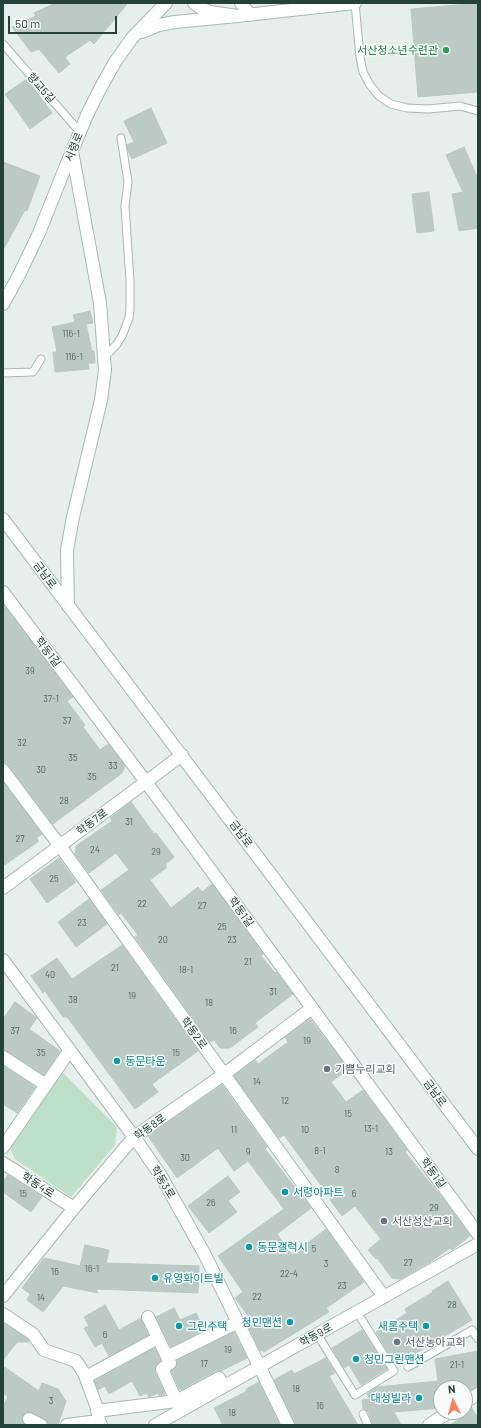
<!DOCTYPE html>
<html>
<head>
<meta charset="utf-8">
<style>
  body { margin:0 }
  #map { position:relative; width:481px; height:1428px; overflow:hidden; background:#e6efeb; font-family:Barlow,sans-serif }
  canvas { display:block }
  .frame { position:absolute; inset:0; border:4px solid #24423a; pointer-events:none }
  .north { position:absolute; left:433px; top:1380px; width:40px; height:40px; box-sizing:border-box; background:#f7fbf9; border:1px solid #a3b1ad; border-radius:50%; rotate:354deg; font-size:11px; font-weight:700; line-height:16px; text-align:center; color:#24423a }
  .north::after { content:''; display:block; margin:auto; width:14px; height:18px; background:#f4845f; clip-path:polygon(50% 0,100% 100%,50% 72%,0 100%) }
  .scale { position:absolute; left:8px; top:16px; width:109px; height:18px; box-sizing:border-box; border:2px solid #24423a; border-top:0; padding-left:5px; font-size:12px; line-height:14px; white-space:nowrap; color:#24423a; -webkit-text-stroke:3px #f7fbf9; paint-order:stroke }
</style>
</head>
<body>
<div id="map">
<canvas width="481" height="1428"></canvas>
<div class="frame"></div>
<div class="north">N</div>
<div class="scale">50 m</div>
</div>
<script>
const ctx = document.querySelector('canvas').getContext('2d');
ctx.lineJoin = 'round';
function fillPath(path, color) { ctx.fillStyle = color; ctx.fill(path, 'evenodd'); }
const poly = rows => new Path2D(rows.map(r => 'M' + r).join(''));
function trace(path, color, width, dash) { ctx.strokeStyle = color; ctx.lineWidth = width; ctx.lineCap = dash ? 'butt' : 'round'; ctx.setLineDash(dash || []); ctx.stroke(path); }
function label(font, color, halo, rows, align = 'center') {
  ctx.font = font + ' Barlow,"Noto Sans KR",sans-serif'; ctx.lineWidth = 3; ctx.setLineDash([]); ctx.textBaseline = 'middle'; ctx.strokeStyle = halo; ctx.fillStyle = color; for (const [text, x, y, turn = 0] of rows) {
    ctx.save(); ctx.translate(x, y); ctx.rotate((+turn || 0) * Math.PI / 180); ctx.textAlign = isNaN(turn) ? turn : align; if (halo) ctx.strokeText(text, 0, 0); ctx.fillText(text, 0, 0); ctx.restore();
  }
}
fillPath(poly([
  [60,1070,117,1127,115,1145,71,1197,15,1159,9,1146]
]), '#bfe0c8');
const building = poly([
  [55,3,128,3,94,44,90,40,65,57,70,64,59,73,39,49,31,52,12,27,36,16,34,13,55,3],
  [478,3,478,92,418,97,411,9,478,3],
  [27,79,52,113,30,129,5,94,27,79],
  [151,108,167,143,132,159,128,151,127,145,134,142,124,121,151,108],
  [464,147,478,179,478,228,459,231,452,194,463,192,446,155,464,147],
  [3,162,40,176,27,211,25,210,3,250,3,162],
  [429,192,434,231,417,233,412,194,429,192],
  [90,311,93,323,86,324,92,351,94,351,95,363,88,363,89,369,55,372,53,352,57,352,52,327,75,322,73,315,90,311],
  [3,604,73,697,67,701,85,725,83,727,100,750,108,744,125,766,122,773,53,824,9,766,3,763,3,604],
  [3,782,42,834,36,838,39,841,3,866,3,782],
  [131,802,154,834,156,833,174,857,166,864,166,868,150,880,171,908,198,887,202,892,212,884,263,954,261,956,275,973,276,972,293,994,255,1023,258,1027,230,1048,220,1048,214,1040,210,1042,135,937,138,935,121,913,119,915,101,890,129,870,116,853,89,873,75,854,76,846,112,821,110,818,131,802],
  [59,858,76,882,47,903,30,879,59,858],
  [89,899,107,924,76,947,58,922,89,899],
  [122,945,198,1051,152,1084,158,1092,135,1109,67,1017,63,1017,45,991,43,993,31,976,57,958,72,979,122,945],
  [15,1002,37,1018,29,1029,60,1051,44,1075,7,1051,3,1050,3,1019,15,1002],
  [310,1019,348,1069,331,1082,346,1102,363,1090,407,1150,405,1152,443,1199,470,1236,453,1249,452,1250,450,1248,430,1262,400,1279,392,1278,377,1258,376,1259,368,1250,381,1239,355,1206,342,1216,330,1200,331,1199,284,1135,279,1138,234,1076,255,1060,258,1064,288,1042,285,1037,310,1019],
  [3,1066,35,1087,17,1113,3,1104,3,1066],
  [222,1085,267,1147,265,1149,311,1208,277,1234,292,1255,326,1229,364,1282,326,1308,329,1312,264,1352,263,1350,260,1351,247,1324,252,1321,235,1298,243,1292,218,1256,284,1209,248,1161,234,1171,218,1148,177,1178,148,1136,222,1085],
  [8,1175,42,1197,31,1212,3,1192,3,1182,8,1175],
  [228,1176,240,1192,228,1201,237,1212,209,1233,188,1206,228,1176],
  [85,1245,109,1250,106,1263,199,1266,198,1293,96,1289,98,1293,63,1286,43,1312,27,1300,30,1294,22,1288,44,1258,80,1266,85,1245],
  [448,1281,472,1320,396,1365,376,1332,407,1313,405,1309,433,1292,432,1291,448,1281],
  [105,1305,119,1330,141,1318,148,1335,109,1356,102,1343,95,1347,84,1328,89,1326,84,1317,105,1305],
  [174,1308,180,1320,196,1313,204,1330,171,1347,156,1317,174,1308],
  [3,1323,28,1339,29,1342,17,1342,3,1360,3,1323],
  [362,1330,387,1369,361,1385,349,1365,344,1368,332,1348,362,1330],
  [234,1332,247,1358,221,1371,215,1371,180,1390,171,1371,176,1367,177,1360,234,1332],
  [155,1348,161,1361,155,1366,155,1372,165,1394,159,1396,158,1393,149,1397,147,1393,140,1396,132,1381,109,1394,105,1386,98,1390,95,1381,155,1348],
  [478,1351,478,1387,465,1393,465,1388,441,1388,441,1408,394,1412,401,1425,373,1425,368,1412,363,1409,362,1400,370,1399,367,1394,377,1387,438,1381,435,1359,478,1351],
  [326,1358,335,1373,329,1376,358,1425,295,1425,274,1380,292,1370,294,1374,326,1358],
  [3,1366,39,1391,42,1383,58,1389,66,1401,58,1425,48,1425,47,1421,45,1419,29,1412,25,1413,22,1416,22,1420,25,1425,3,1425,3,1406,8,1397,3,1393,3,1366],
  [259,1382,280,1425,223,1425,214,1408,247,1391,246,1389,259,1382],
  [471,1407,478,1418,478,1425,450,1425,465,1416,465,1409,471,1407]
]);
fillPath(building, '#bbcac4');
trace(building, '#b8c9c2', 1);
const lane = poly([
  [355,3,360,57,363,72,370,85,379,96,391,104,407,108,428,109,460,106,478,111],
  [3,44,80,132],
  [104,358,117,344,122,336,129,318,130,309,130,281,125,206,128,182,121,138],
  [3,373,33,372,41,359],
  [317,1334,355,1395,394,1371,357,1312],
  [408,1367,472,1330,478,1339],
  [363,1414,368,1425]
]);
const street = poly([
  [194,3,201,8,210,12,237,16,355,3],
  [3,592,146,782,478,1234],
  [3,770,60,846,384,1297],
  [3,888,182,755],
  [3,960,134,1137,161,1176,205,1255,288,1425],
  [3,1057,46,1085],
  [3,1147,70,1050],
  [3,1163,74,1208],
  [3,1296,74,1208,134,1137,223,1075,312,1008],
  [3,1314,33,1334,44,1350,76,1361,84,1373,97,1408,99,1421,101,1425],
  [148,1317,170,1363,162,1369,179,1407],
  [167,1357,238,1322],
  [86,1377,158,1338],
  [465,1402,478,1394],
  [97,1411,176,1401,219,1378,223,1386],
  [29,1419,41,1425],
  [67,1425,99,1421],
  [155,1425,478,1244],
  [429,1425,449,1412]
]);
const secondary = poly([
  [241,3,250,15],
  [142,32,159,25,175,22,237,16],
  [3,304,19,275,39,233,65,168,87,115,100,89,115,62,132,38,166,3],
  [3,519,478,1149],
  [68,606,67,550,73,517,101,400,105,370,100,303,72,151]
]);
trace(lane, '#a8b8b2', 9);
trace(street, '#a8b8b2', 14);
trace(secondary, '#a4bbb3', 14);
trace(lane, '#fff', 7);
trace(street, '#fff', 12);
trace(secondary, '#fff', 12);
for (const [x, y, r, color] of [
  [446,50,4,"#2e9e5b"],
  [117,1061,4,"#0f9aa8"],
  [327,1069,4,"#6b7280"],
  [285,1192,4,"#0f9aa8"],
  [384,1221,4,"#6b7280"],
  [249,1247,4,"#0f9aa8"],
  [155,1278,4,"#0f9aa8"],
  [290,1322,4,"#0f9aa8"],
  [179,1326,4,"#0f9aa8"],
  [426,1326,4,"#0f9aa8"],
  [397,1342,4,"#6b7280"],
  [356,1359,4,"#0f9aa8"],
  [419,1398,4,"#0f9aa8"]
]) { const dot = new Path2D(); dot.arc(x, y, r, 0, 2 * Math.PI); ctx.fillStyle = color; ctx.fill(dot); trace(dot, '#f7fbf9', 1.5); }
label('9px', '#4a645c', null, [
  ["116-1",71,334],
  ["116-1",74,357],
  ["39",30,671],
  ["37-1",51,699],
  ["37",67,721],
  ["32",22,743],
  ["35",73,758],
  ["33",113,766],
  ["30",41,770],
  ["35",92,777],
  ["28",64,801],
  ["31",129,822],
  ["27",20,839],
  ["24",95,850],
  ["29",156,852],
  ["25",54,879],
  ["22",142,904],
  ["27",202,906],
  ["23",82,923],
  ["25",222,927],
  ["20",163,940],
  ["23",232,940],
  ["21",248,962],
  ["21",115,968],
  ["18-1",186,970],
  ["40",50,975],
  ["31",273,992],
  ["19",132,996],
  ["38",73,1000],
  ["18",209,1003],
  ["37",15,1031],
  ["16",233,1031],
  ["19",307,1041],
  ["35",41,1053],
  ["15",176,1053],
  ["14",257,1082],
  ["12",285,1101],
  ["15",348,1114],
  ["13-1",371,1129],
  ["11",234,1130],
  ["10",305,1130],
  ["8-1",320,1151],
  ["9",248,1152],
  ["13",389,1152],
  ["30",185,1158],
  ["8",337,1170],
  ["15",23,1194],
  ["6",354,1194],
  ["26",211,1203],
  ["29",434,1208],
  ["5",314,1249],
  ["27",408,1263],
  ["3",326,1264],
  ["16-1",92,1269],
  ["16",55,1272],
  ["22-4",289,1274],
  ["23",342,1286],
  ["22",257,1297],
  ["14",41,1298],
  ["28",452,1305],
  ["6",105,1335],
  ["19",228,1350],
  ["17",204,1364],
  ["21-1",457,1365],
  ["18",296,1389],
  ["3",51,1401],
  ["16",320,1406],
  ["18",232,1413]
]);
label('11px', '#27864d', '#f7fbf9', [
  ["서산청소년수련관",438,50]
], 'right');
label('11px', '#24423a', '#f7fbf9', [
  ["향교5길",41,88,49],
  ["서령로",74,147,-67],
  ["금남로",45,575,53],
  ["학동1길",48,652,53],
  ["학동7로",92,822,-37],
  ["금남로",241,834,53],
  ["학동1길",241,912,54],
  ["학동2로",194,1033,54],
  ["금남로",435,1093,53],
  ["학동8로",150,1127,-36],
  ["학동1길",433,1173,54],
  ["학동3로",163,1182,59],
  ["학동4로",38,1185,33],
  ["학동9로",316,1335,-29]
]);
label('11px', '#0d838f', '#f7fbf9', [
  ["동문타운",125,1061],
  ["서령아파트",293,1192],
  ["동문갤럭시",257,1247],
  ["유영화이트빌",163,1278],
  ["청민맨션",282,1322,"right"],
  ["그린주택",187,1326],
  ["새롬주택",418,1326,"right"],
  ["청민그린맨션",364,1359],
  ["대성빌라",411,1398,"right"]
], 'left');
label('11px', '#5b616d', '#f7fbf9', [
  ["기쁨누리교회",335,1069],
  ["서산성산교회",392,1221],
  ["서산농아교회",405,1342]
], 'left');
</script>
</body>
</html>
